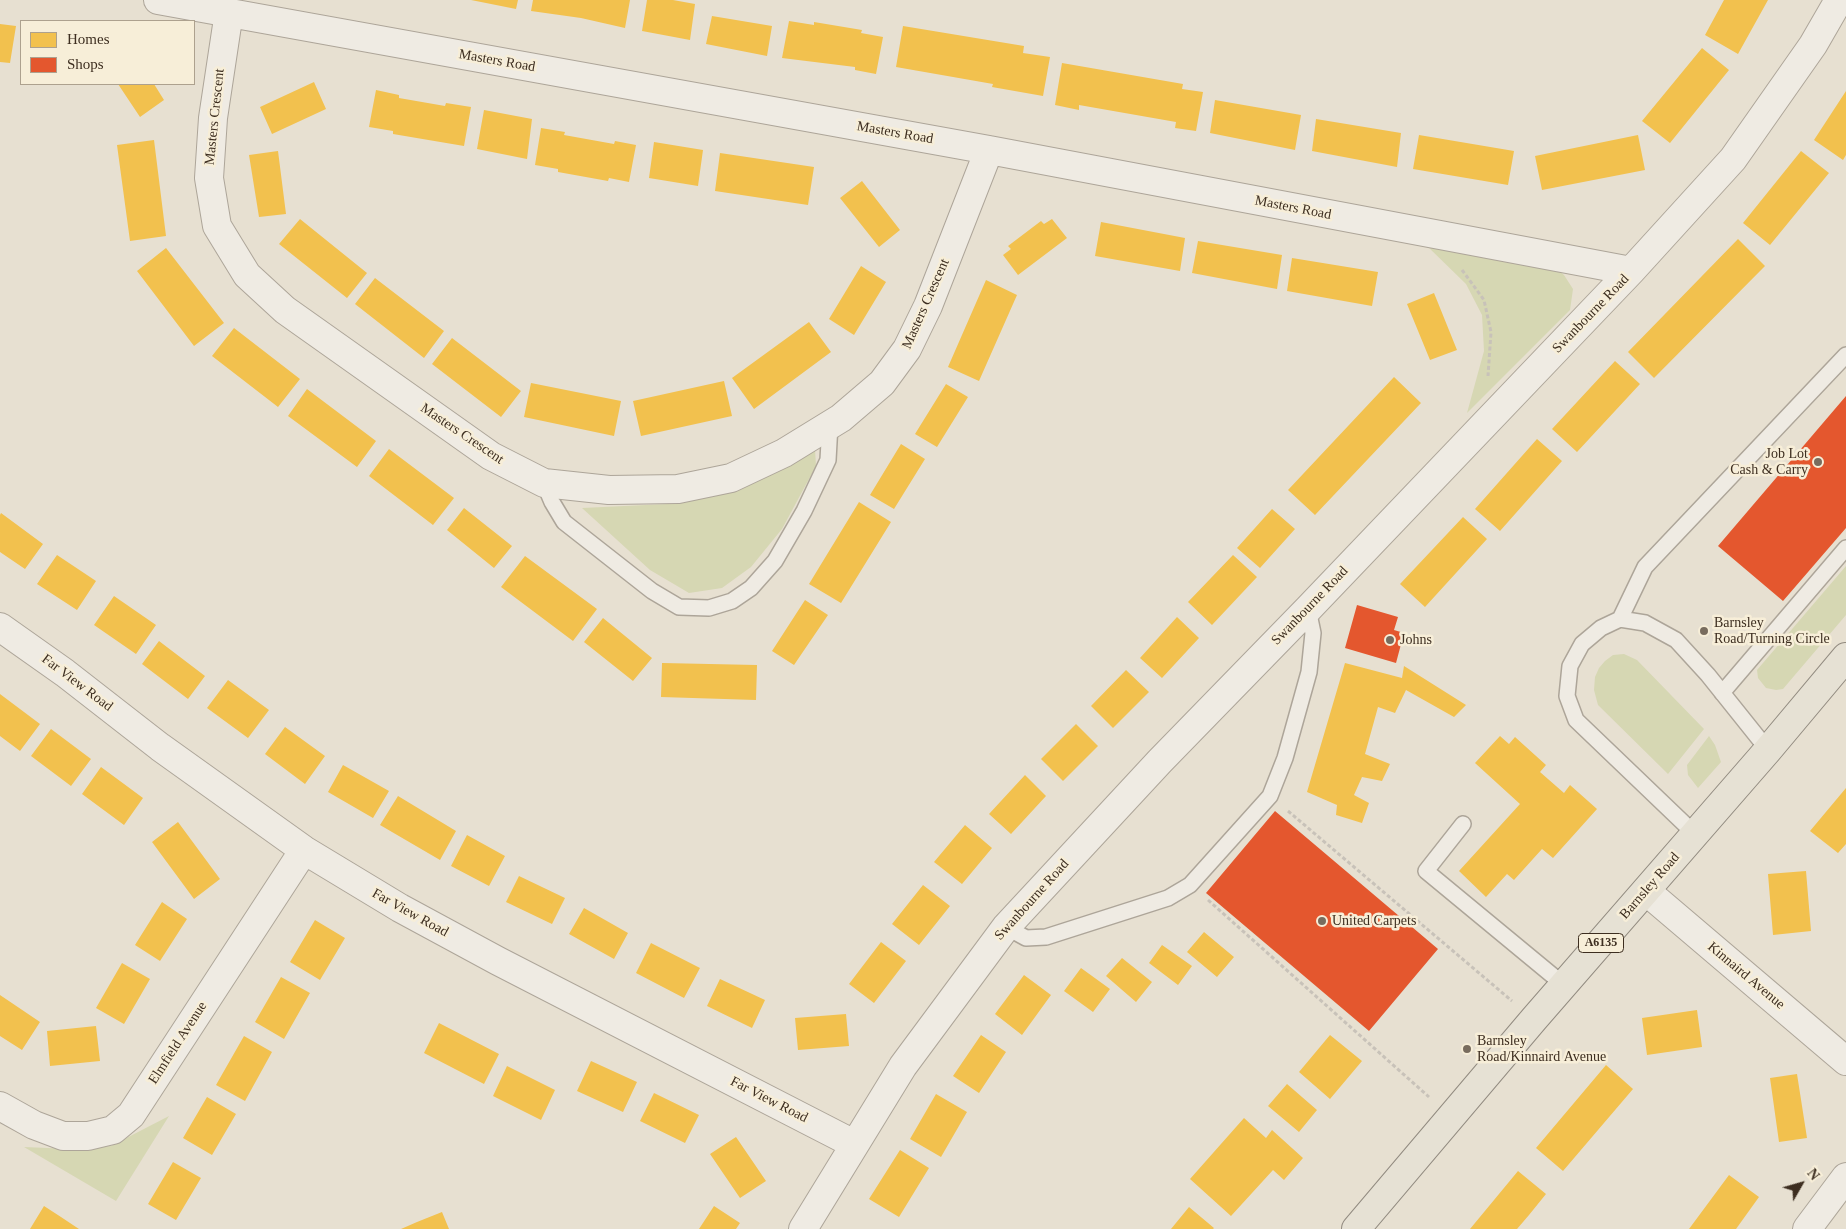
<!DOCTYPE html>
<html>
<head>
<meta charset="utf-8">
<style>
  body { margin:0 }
  #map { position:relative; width:1846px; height:1229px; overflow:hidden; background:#e7e0d1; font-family:"Times New Roman",serif }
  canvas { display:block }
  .legend { position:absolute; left:20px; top:20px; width:175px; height:65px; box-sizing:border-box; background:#f7eed8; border:1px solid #ada18e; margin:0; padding:6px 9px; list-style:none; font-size:15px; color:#3d2e20 }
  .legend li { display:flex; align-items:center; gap:10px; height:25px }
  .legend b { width:25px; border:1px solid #ada18e }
  .north { position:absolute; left:1776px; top:1159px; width:50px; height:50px; -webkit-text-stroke:4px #f7eed8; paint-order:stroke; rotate:52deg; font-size:14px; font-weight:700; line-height:20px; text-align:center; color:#3d2e20 }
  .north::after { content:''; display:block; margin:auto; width:18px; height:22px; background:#3d2e20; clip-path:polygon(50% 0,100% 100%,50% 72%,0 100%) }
</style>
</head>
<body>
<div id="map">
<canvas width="1846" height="1229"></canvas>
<ul class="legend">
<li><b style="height:14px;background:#f2c14e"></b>Homes</li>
<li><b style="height:14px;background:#e4572e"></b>Shops</li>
</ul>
<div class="north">N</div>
</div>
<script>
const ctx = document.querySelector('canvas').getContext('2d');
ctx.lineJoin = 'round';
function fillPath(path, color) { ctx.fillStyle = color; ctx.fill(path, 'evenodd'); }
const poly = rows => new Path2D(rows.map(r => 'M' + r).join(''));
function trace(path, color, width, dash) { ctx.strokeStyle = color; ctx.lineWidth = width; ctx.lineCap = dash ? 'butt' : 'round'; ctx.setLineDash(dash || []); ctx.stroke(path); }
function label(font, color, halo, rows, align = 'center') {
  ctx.font = font + ' "Times New Roman",serif'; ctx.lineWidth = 5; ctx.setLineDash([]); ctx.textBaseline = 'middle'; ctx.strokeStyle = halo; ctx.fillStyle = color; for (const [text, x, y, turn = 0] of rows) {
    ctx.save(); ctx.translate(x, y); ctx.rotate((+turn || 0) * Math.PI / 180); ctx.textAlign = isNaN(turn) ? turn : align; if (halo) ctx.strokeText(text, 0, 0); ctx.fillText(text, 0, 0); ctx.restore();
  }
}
fillPath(poly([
  [1426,245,1550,263,1564,275,1573,289,1570,310,1467,413,1484,351,1482,315,1466,284],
  [815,449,816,466,782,529,751,567,722,588,689,593,650,570,582,508,667,504,739,490],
  [1846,566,1846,615,1783,689,1776,690,1766,688,1758,678,1757,670],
  [1624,654,1637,660,1704,729,1668,774,1598,705,1594,690,1595,677,1599,668,1605,661,1613,655],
  [1709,736,1715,745,1721,762,1698,788,1688,775,1687,765],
  [169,1116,116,1201,24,1147,72,1149,111,1146]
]), '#d6d7b3');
fillPath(poly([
  [471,0,518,0,516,9],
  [533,0,630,0,625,28,581,18,531,11],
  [647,0,673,0,695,4,690,40,642,31],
  [1724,0,1768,0,1738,54,1705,35],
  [712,16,772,26,767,56,706,44],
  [789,21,814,25,814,22,862,30,861,33,883,37,876,74,855,70,855,67,782,58],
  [0,24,16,26,10,63,0,62],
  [903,26,1024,46,1023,53,1050,57,1043,96,992,87,993,84,896,67],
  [1702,48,1729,70,1670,143,1642,121],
  [1062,63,1183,84,1182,89,1203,92,1196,131,1175,128,1176,122,1079,105,1079,110,1055,105],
  [314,82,326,109,272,134,260,107],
  [118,84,154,84,164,100,140,117],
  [376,90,399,95,399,98,445,106,446,103,471,107,464,146,393,134,393,131,369,127],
  [1846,91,1846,155,1843,160,1814,140],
  [1215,100,1301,115,1295,150,1210,133],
  [484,110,532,119,527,159,477,149],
  [1316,119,1401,133,1397,167,1312,151],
  [541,128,565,132,564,135,614,144,615,141,636,145,629,182,609,178,608,181,558,172,558,169,535,165],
  [1419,135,1514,151,1508,185,1413,169],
  [1638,135,1645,170,1542,190,1535,156],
  [154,140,166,236,130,241,117,145],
  [654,142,703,150,698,186,649,178],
  [278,151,286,214,259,217,249,155],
  [1801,151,1829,173,1770,245,1743,223],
  [720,153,814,167,808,205,715,191],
  [862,181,900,230,879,247,840,198],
  [300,219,367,273,347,298,279,244],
  [1052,219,1067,238,1018,275,1003,255,1011,249,1008,246,1041,221,1044,224],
  [1101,222,1185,238,1180,271,1095,256],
  [1738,239,1765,266,1654,378,1628,352],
  [1198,241,1282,255,1277,289,1192,273],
  [166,248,224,323,194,346,137,271],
  [1292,258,1378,272,1372,306,1287,291],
  [861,266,886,282,854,335,829,319],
  [375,278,444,331,424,358,355,304],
  [986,280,1017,295,979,381,948,367],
  [1434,293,1457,350,1430,360,1407,304],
  [809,322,831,352,754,409,732,378],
  [234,328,300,379,278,407,212,356],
  [452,338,521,391,501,417,432,364],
  [1615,361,1640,384,1577,452,1552,429],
  [1394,377,1421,403,1315,515,1288,490],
  [724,381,732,416,641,436,633,401],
  [531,383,621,401,614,436,524,417],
  [946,384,968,397,937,447,915,434],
  [307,389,376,441,357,467,288,416],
  [1537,439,1562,461,1500,531,1475,509],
  [901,444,925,459,894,509,870,495],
  [389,449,454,498,433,525,369,476],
  [859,502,891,522,841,603,809,584],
  [464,508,512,546,494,568,447,530],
  [1272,509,1295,529,1260,568,1237,548],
  [1,513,43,544,25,569,0,552,0,515],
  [1463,517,1487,539,1425,607,1400,584],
  [57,555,96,581,77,610,37,584],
  [1233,555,1257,577,1212,625,1188,602],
  [525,556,597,609,573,641,501,587],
  [114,596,156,625,136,654,94,625],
  [805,600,828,615,794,665,772,651],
  [1177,617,1199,638,1162,678,1140,658],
  [603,618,652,658,633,681,584,642],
  [159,641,205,676,188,699,142,664],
  [662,663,757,665,756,700,661,697],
  [1345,663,1402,678,1404,666,1466,705,1454,717,1406,690,1395,713,1378,707,1365,754,1390,764,1382,781,1362,777,1354,795,1369,803,1362,823,1336,815,1337,805,1307,792],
  [1126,670,1149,692,1113,728,1091,706],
  [228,680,269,710,248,738,207,708],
  [0,694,40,724,20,751,0,736],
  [1076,724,1098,746,1063,781,1041,759],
  [285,727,325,756,305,784,265,754],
  [51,729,91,759,71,786,31,756],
  [1500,736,1509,744,1515,737,1546,765,1540,772,1564,793,1570,785,1597,809,1553,858,1542,849,1514,880,1507,874,1486,897,1459,871,1520,804,1475,763],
  [343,765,389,791,373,818,328,792],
  [101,767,143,798,124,825,82,794],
  [1025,775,1046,796,1011,834,989,814],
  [1846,788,1846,844,1838,853,1810,831],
  [398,796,456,831,440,860,380,825],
  [178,822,220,879,194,899,152,842],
  [965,825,992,848,962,884,934,862],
  [467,835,505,856,489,886,451,866],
  [1806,871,1811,931,1773,935,1768,874],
  [519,876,565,898,552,924,506,902],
  [923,885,950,906,919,945,892,924],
  [162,902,187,919,160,961,135,945],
  [584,908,628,933,614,959,569,934],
  [315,920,345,938,320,980,290,962],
  [1204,932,1234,957,1217,977,1187,952],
  [881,942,906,961,874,1003,849,984],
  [651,943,700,968,684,998,636,973],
  [1162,945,1192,966,1178,985,1149,963],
  [1122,958,1152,982,1136,1002,1106,976],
  [122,963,150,979,124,1024,96,1008],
  [1081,968,1110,989,1093,1012,1064,991],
  [1024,975,1051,995,1022,1035,995,1014],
  [281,977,310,993,284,1039,255,1022],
  [720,979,765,1000,752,1028,707,1006],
  [0,995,40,1022,22,1050,0,1036],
  [1697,1010,1702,1047,1647,1055,1642,1018],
  [846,1014,849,1046,798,1050,795,1018],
  [439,1023,499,1054,484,1084,424,1053],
  [96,1026,100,1061,50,1066,47,1031],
  [981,1035,1006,1052,979,1093,953,1076],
  [1330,1035,1362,1061,1330,1099,1299,1072],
  [244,1036,272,1052,245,1101,216,1085],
  [591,1061,637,1082,623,1112,577,1091],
  [1606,1065,1633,1089,1563,1171,1536,1148],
  [507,1066,555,1090,541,1120,493,1096],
  [1797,1074,1807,1138,1779,1142,1770,1078],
  [1287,1084,1317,1110,1299,1132,1268,1106],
  [654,1093,699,1115,685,1143,640,1121],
  [936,1094,967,1112,941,1157,910,1139],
  [207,1097,236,1114,212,1155,183,1138],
  [1244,1118,1266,1138,1272,1130,1303,1158,1284,1180,1273,1170,1231,1216,1190,1179],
  [736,1137,766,1181,740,1198,710,1154],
  [900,1150,929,1168,899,1217,869,1199],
  [173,1162,201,1178,176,1220,148,1204],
  [1518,1171,1546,1194,1529,1215,1517,1229,1470,1229],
  [1729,1175,1759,1197,1736,1229,1689,1229],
  [44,1206,61,1217,79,1229,30,1229],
  [714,1206,740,1223,736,1229,699,1229],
  [1189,1207,1214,1228,1213,1229,1171,1229],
  [442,1212,449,1229,401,1229,417,1222]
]), '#f2c14e');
fillPath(poly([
  [1846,396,1846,528,1783,601,1718,546],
  [1357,605,1398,617,1394,630,1404,633,1396,663,1345,648],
  [1275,811,1438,949,1369,1031,1206,893]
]), '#e4572e');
const lane = poly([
  [544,483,552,502,564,522,652,591,679,607,709,608,732,601,751,588,775,561,804,511,828,460,830,424],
  [1620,619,1645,567,1846,355],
  [1722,693,1846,548],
  [1463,824,1426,871,1564,985],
  [1695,834,1576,720,1567,696,1570,666,1582,644,1601,628,1620,619,1645,623,1676,640,1708,675,1768,750],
  [1006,927,1026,938,1046,937,1168,898,1190,885,1270,796,1285,758,1309,672,1313,633,1308,609]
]);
const street = poly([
  [158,0,989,150,1631,271],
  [229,12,213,118,209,178,217,226,247,275,285,310,491,456,544,483,609,490,678,489,731,478,784,453,841,418,882,383,907,349,928,306,989,150],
  [0,627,65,673,160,747,304,850,400,908,498,961,854,1144],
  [1646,891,1846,1061],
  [0,1106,34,1125,63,1136,88,1136,113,1130,131,1115,304,850],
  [803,1229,903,1066,1006,927,1160,761,1308,609,1631,271,1733,159,1813,45,1839,0],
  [1807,1229,1846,1177]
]);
const primary = poly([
  [1356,1229,1534,1019,1768,750,1846,657]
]);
trace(lane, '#ada599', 18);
trace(street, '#ada599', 30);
trace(primary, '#928b80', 30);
trace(poly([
  [1462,270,1484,300,1491,332,1488,376],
  [1288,811,1512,1001],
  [1208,900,1429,1097]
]), '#c8c2b9', 3, [4, 2.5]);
trace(lane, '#efebe3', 15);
trace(street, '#efebe3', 28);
trace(primary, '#e6e1d4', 28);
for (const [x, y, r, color] of [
  [1818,462,5,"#786c5e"],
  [1704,631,5,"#786c5e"],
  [1390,640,5,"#786c5e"],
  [1322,921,5,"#786c5e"],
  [1467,1049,5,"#786c5e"]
]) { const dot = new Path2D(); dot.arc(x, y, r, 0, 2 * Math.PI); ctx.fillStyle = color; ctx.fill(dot); trace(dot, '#f7eed8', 2); }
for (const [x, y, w] of [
  [1601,943,45]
]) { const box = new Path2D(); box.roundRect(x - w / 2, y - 9.5, w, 19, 4); ctx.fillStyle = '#f7eed8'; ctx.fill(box); trace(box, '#3d2e20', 1); }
label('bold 12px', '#3d2e20', null, [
  ["A6135",1601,943]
]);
label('14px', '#3d2e20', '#f7eed8', [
  ["Masters Road",497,61,10],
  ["Masters Crescent",215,117,-84],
  ["Masters Road",895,133,10],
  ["Masters Road",1293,208,11],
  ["Masters Crescent",926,304,-66],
  ["Swanbourne Road",1591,314,-46],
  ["Masters Crescent",462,434,34],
  ["Swanbourne Road",1310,606,-46],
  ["Far View Road",77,683,37],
  ["Barnsley Road",1650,886,-49],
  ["Swanbourne Road",1032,900,-48],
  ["Far View Road",410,913,29],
  ["Kinnaird Avenue",1746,976,40],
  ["Elmfield Avenue",178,1043,-57],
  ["Far View Road",769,1100,27]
]);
label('14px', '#3d2e20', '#f7eed8', [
  ["Job Lot",1808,454,"right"],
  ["Cash & Carry",1808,470,"right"],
  ["Barnsley",1714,623],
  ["Road/Turning Circle",1714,639],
  ["Johns",1400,640],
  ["United Carpets",1332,921],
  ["Barnsley",1477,1041],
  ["Road/Kinnaird Avenue",1477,1057]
], 'left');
</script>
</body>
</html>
